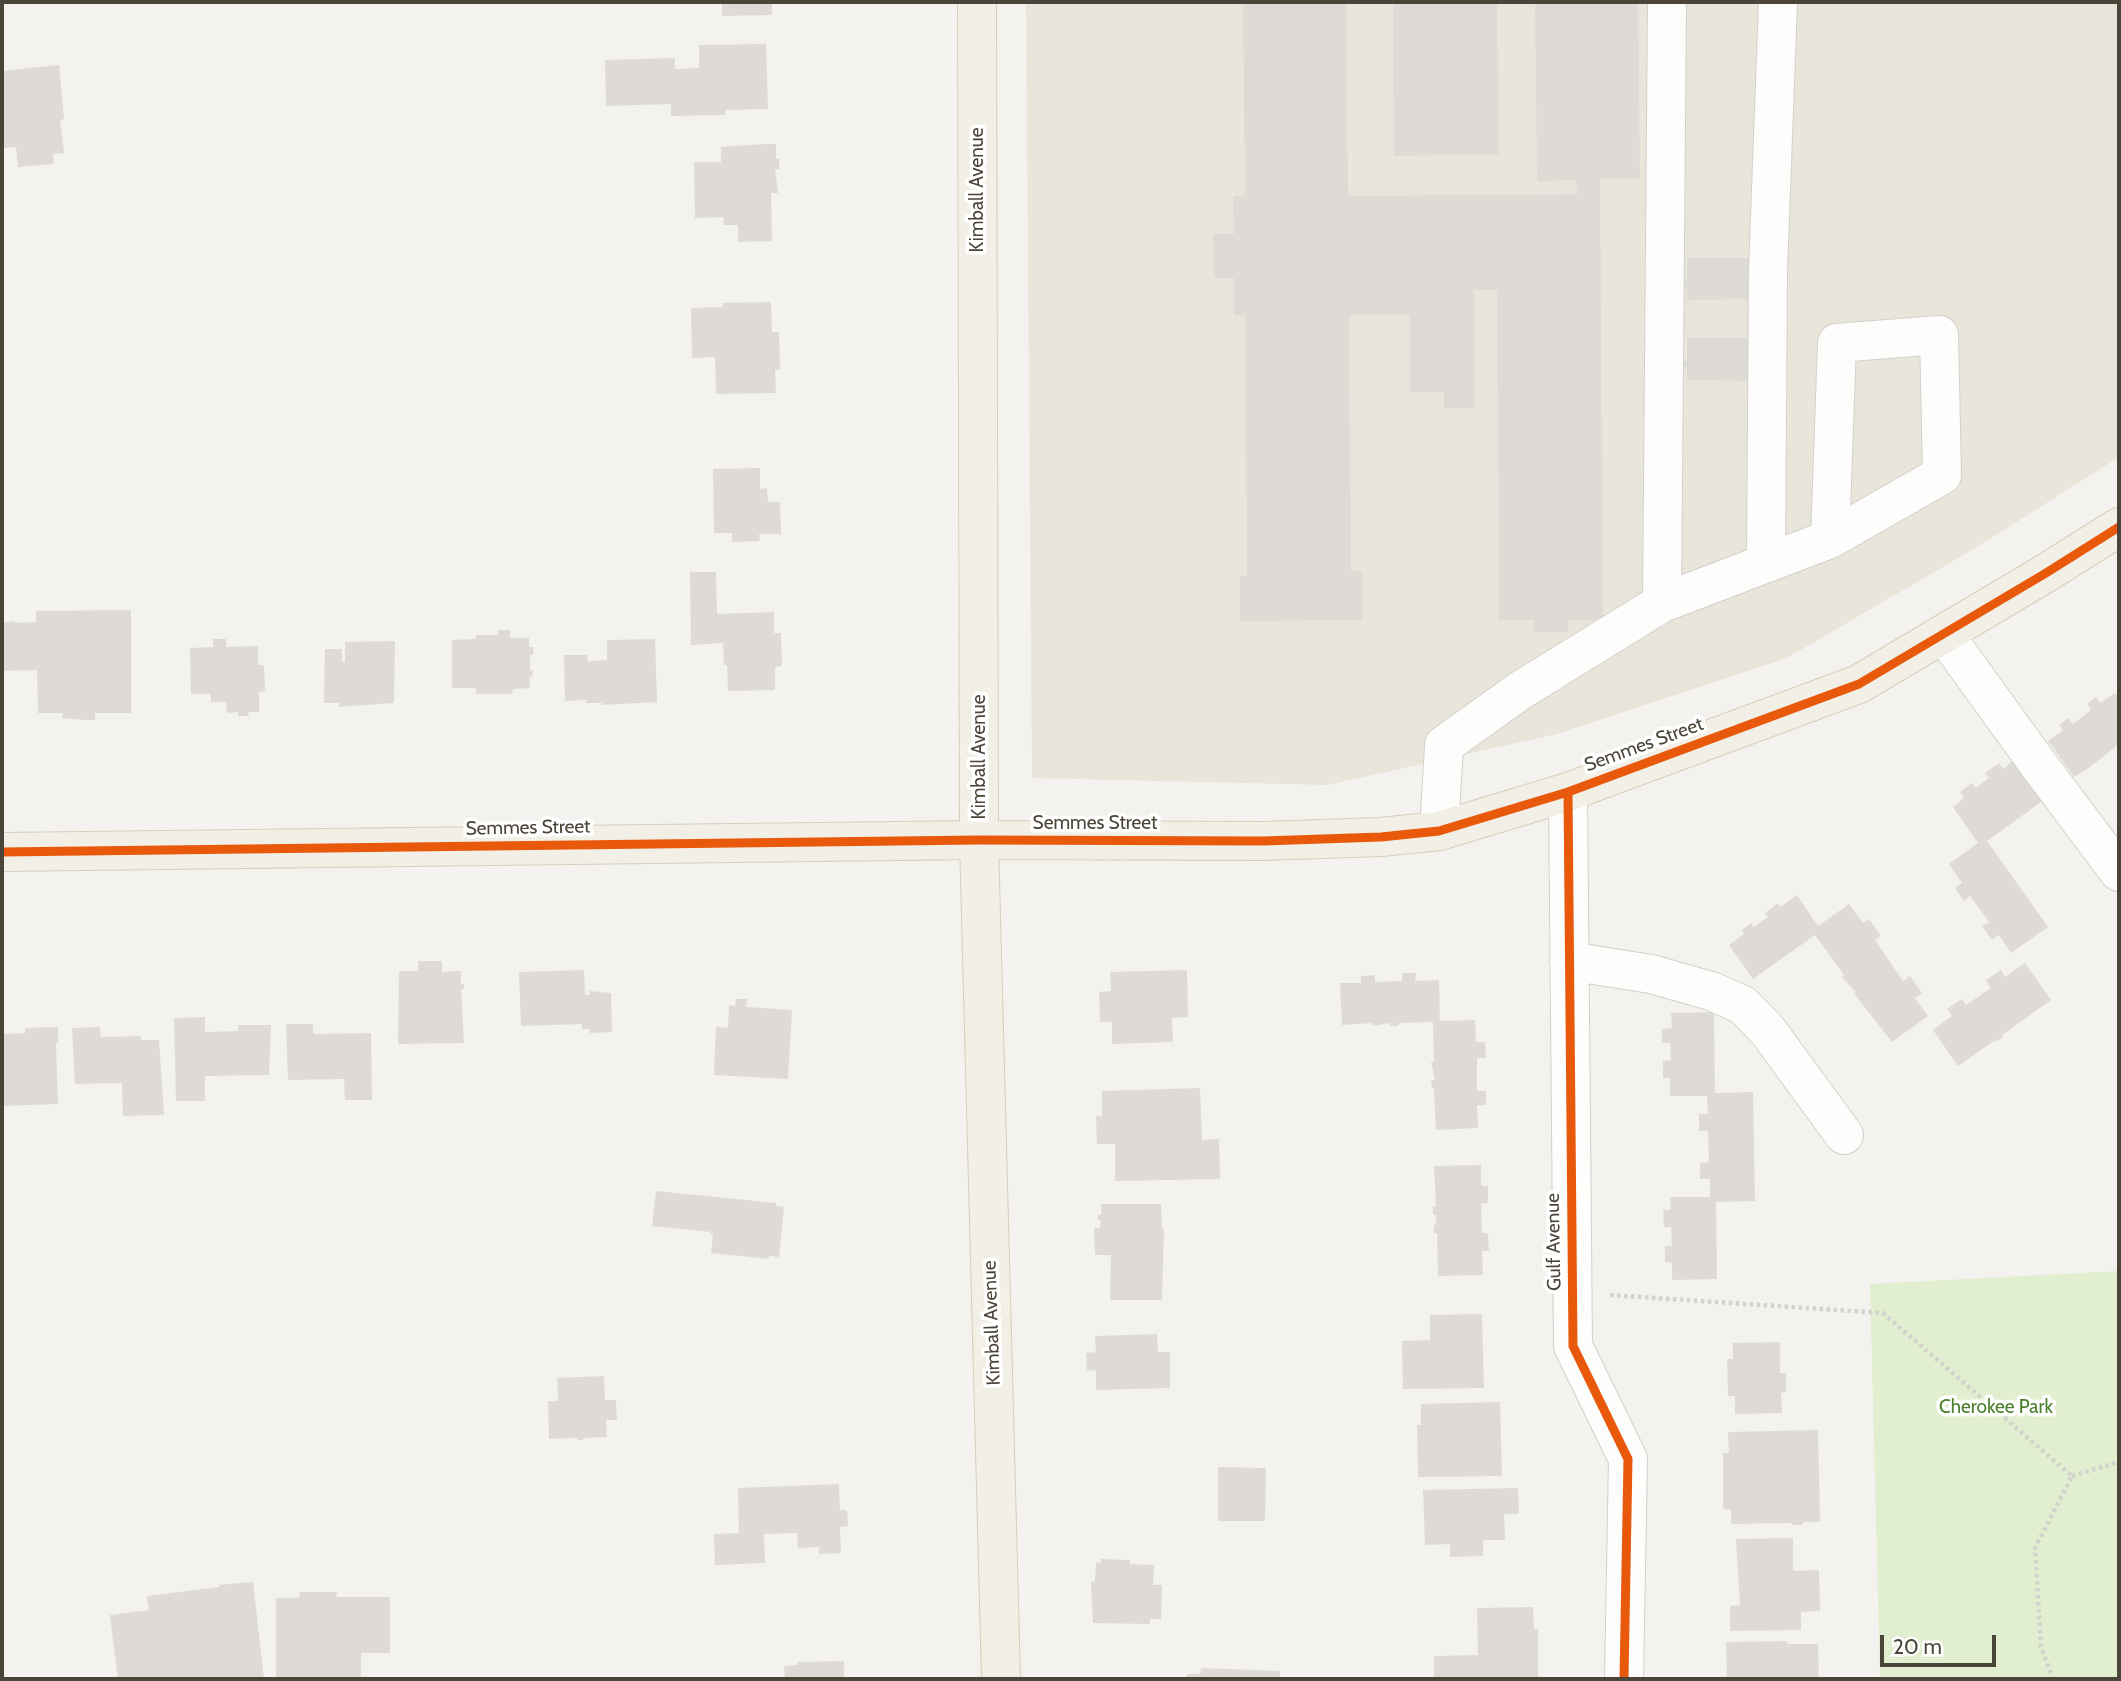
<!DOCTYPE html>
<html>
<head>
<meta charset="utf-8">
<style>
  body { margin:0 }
  #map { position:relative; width:2121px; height:1681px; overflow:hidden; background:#f4f2ee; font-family:Cabin,sans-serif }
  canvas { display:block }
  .frame { position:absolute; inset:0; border:4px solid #4b4439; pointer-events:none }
  .scale { position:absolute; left:1880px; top:1635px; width:116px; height:32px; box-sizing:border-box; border:4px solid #4b4439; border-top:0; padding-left:9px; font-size:21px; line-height:24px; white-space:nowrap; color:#4b4439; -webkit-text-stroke:5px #fff; paint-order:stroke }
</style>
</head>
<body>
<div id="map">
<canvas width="2121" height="1681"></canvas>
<div class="frame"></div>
<div class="scale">20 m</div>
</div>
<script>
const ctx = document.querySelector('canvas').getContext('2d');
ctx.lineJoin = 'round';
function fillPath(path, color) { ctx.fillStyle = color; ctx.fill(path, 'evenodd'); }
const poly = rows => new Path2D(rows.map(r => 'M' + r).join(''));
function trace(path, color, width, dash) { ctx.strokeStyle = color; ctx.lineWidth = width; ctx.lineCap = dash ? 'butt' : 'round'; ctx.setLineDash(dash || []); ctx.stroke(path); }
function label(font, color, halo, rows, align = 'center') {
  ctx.font = font + ' Cabin,sans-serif'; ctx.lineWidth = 7; ctx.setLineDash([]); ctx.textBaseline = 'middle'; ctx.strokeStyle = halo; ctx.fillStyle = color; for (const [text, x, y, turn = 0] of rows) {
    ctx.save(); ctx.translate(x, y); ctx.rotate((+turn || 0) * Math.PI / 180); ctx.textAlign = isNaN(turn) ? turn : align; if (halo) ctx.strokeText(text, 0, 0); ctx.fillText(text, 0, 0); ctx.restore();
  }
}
fillPath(poly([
  [1026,2,2119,2,2119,457,1977,547,1787,658,1557,734,1328,785,1032,778]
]), '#eae5da');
fillPath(poly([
  [2119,1271,2119,1679,1880,1679,1870,1284]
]), '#e1eecf');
fillPath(poly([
  [722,2,772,2,772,15,722,16],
  [1243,2,1346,2,1348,196,1577,194,1576,180,1537,181,1535,2,1638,2,1640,179,1600,179,1603,620,1569,620,1568,632,1534,632,1534,620,1499,620,1497,290,1474,290,1475,408,1444,408,1444,392,1410,392,1410,314,1349,315,1351,571,1362,571,1362,620,1240,621,1240,576,1247,576,1245,315,1234,315,1234,278,1214,278,1213,234,1234,234,1233,196,1245,196],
  [1393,2,1497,2,1499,154,1394,156],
  [766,44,768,109,725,110,725,115,671,116,671,104,606,106,605,60,675,58,675,69,699,68,699,45],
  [59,65,64,119,60,120,64,153,53,154,54,164,18,167,16,147,2,148,2,71],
  [766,144,776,144,776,159,779,159,779,169,775,169,778,193,771,193,772,241,738,242,738,225,724,225,723,217,695,218,694,162,721,162,721,147],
  [1687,258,1751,258,1752,299,1687,300,1687,287,1684,287,1684,279,1687,280],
  [771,302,772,332,779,332,780,370,775,370,776,393,716,394,715,357,692,358,691,308,723,307,722,303],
  [1687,338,1751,338,1751,381,1687,380,1687,367,1684,367,1684,361,1687,361],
  [760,468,760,489,767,488,768,502,780,502,781,534,759,534,760,541,732,542,732,533,714,533,713,469],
  [690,572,716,572,717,614,774,612,774,633,781,633,782,666,775,667,775,690,728,691,727,665,724,665,723,643,691,645],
  [131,610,131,713,95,713,95,720,85,720,62,718,63,713,38,713,37,670,2,671,2,623,15,621,15,623,36,622,36,611],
  [498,630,510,630,510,638,529,638,529,647,533,647,533,655,530,655,530,670,533,670,532,677,529,677,530,688,513,689,512,694,476,694,476,688,452,688,452,640,476,639,476,635,498,635],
  [213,639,226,639,226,647,258,646,258,665,264,665,265,691,259,692,259,712,248,712,249,716,238,716,238,712,227,713,226,702,211,702,211,694,191,694,190,648,213,647],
  [655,639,657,702,602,705,602,703,586,703,586,700,565,701,564,655,587,655,588,661,607,660,607,640],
  [395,641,394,703,339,707,339,703,324,703,325,649,342,649,342,662,345,662,345,642],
  [2115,693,2119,698,2119,744,2086,770,2074,777,2048,741,2063,730,2059,725,2068,718,2073,724,2091,710,2087,704,2096,697,2100,703],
  [2019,756,2048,797,1987,841,2048,927,2011,953,1999,935,1992,940,1982,926,1989,922,1970,896,1964,901,1955,888,1962,883,1949,864,1978,843,1953,807,1964,798,1960,792,1972,783,1976,788,1989,778,1985,773,1999,763,2003,769],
  [1797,895,1818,926,1849,904,1863,923,1869,919,1881,936,1875,940,1903,981,1910,976,1922,993,1915,998,1928,1016,1892,1042,1859,1000,1854,993,1856,992,1846,982,1842,977,1844,975,1815,935,1753,979,1729,945,1744,934,1742,930,1751,923,1754,927,1768,917,1765,913,1778,903,1780,907],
  [418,961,442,961,442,972,461,971,461,984,464,984,464,989,461,989,464,1043,398,1044,399,971,418,971],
  [2025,963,2051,1000,2002,1035,2003,1037,1996,1042,1995,1040,1958,1066,1933,1030,1952,1016,1947,1009,1962,999,1966,1005,1991,988,1986,980,2001,970,2005,977],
  [584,970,585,995,590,995,589,991,611,993,612,1032,590,1033,590,1029,582,1029,582,1024,521,1026,519,972],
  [1187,970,1188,1017,1172,1018,1173,1042,1112,1044,1112,1022,1100,1022,1099,992,1111,991,1110,972],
  [1402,973,1416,973,1415,981,1439,980,1440,1021,1475,1020,1476,1042,1485,1042,1486,1058,1477,1058,1477,1091,1486,1091,1486,1105,1477,1105,1478,1128,1436,1130,1434,1088,1432,1088,1431,1080,1435,1080,1431,1062,1434,1062,1433,1022,1399,1023,1399,1026,1390,1026,1390,1023,1373,1026,1372,1023,1342,1025,1340,983,1361,983,1361,976,1375,975,1375,982,1402,981],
  [736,999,747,999,746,1007,792,1010,788,1079,714,1075,716,1027,728,1028,729,1005,735,1006],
  [1714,1012,1715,1093,1753,1092,1755,1201,1716,1202,1717,1279,1672,1280,1672,1263,1665,1262,1665,1246,1672,1246,1671,1227,1664,1227,1663,1210,1671,1210,1670,1197,1710,1197,1710,1179,1700,1179,1700,1163,1709,1162,1708,1131,1699,1131,1699,1114,1708,1114,1707,1096,1670,1096,1670,1078,1663,1078,1663,1061,1671,1060,1670,1043,1662,1043,1662,1029,1672,1028,1671,1013],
  [205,1017,205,1032,238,1031,238,1025,271,1025,269,1075,205,1076,205,1101,176,1101,174,1018],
  [286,1024,313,1024,313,1034,371,1033,372,1100,345,1100,344,1079,288,1080],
  [58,1027,58,1043,56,1043,58,1104,2,1106,2,1034,25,1033,25,1028],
  [100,1027,101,1037,141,1036,141,1040,159,1040,164,1115,123,1116,122,1083,75,1084,72,1028],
  [1200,1088,1202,1140,1219,1139,1220,1179,1115,1181,1115,1144,1097,1144,1096,1116,1102,1116,1102,1091],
  [1481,1165,1481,1186,1488,1186,1488,1203,1481,1203,1482,1233,1488,1233,1489,1251,1482,1251,1483,1275,1438,1276,1437,1233,1434,1233,1434,1225,1436,1225,1436,1215,1433,1215,1433,1207,1436,1207,1434,1166],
  [656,1191,776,1203,776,1206,784,1207,779,1257,769,1256,769,1259,711,1253,713,1235,710,1234,711,1232,652,1226],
  [1101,1204,1161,1204,1162,1229,1164,1229,1162,1300,1110,1300,1111,1255,1095,1255,1094,1228,1100,1228,1101,1220,1098,1220,1098,1215,1101,1215],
  [1482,1314,1484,1388,1403,1389,1402,1341,1430,1340,1430,1315],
  [1157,1334,1158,1352,1170,1352,1170,1388,1096,1390,1096,1370,1087,1371,1086,1353,1096,1352,1095,1336],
  [1780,1342,1780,1373,1786,1373,1786,1392,1781,1393,1782,1413,1735,1414,1735,1396,1728,1396,1727,1359,1733,1359,1733,1343],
  [604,1376,605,1400,616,1400,617,1420,606,1420,607,1437,583,1438,583,1440,578,1440,578,1438,549,1439,548,1401,558,1401,557,1378],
  [1500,1402,1502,1476,1418,1477,1417,1425,1421,1425,1421,1404],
  [1818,1430,1820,1522,1803,1522,1803,1525,1792,1525,1792,1523,1731,1524,1731,1510,1723,1509,1723,1453,1729,1453,1728,1432],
  [1218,1467,1266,1468,1265,1521,1218,1521],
  [839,1484,840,1510,847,1510,848,1526,840,1527,841,1553,819,1554,819,1547,798,1548,797,1533,764,1534,765,1563,715,1565,714,1534,739,1533,738,1488],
  [1518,1488,1519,1514,1504,1514,1505,1540,1483,1540,1483,1556,1450,1557,1450,1544,1425,1545,1423,1490],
  [1793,1538,1793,1571,1819,1570,1820,1611,1801,1612,1801,1630,1730,1631,1730,1606,1740,1605,1736,1539],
  [1101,1559,1130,1560,1130,1564,1154,1565,1153,1585,1162,1585,1161,1619,1150,1619,1150,1624,1093,1623,1091,1582,1095,1581,1096,1562,1101,1563],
  [253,1582,264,1679,118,1679,110,1615,149,1610,147,1596,219,1587,219,1585],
  [300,1592,337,1592,336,1597,390,1597,390,1653,361,1653,361,1679,276,1679,276,1598,299,1598],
  [1533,1607,1534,1629,1538,1629,1538,1679,1434,1679,1434,1656,1478,1655,1477,1608],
  [1787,1641,1787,1644,1818,1644,1819,1679,1727,1679,1726,1642],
  [844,1661,844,1679,785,1679,784,1666,798,1665,797,1662],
  [1201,1668,1280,1671,1280,1679,1187,1679,1187,1674,1200,1674]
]), '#dedbd6');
const minor = poly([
  [1766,563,1768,271,1778,2],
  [1662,603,1667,2],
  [1944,634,2038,764,2119,872],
  [1568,792,1573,1346,1628,1459,1624,1679],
  [1439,831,1444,745,1521,690,1662,603,1830,539,1942,475,1939,335,1837,343,1830,539],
  [1569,961,1651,974,1711,991,1743,1005,1768,1031,1844,1135]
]);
const major = poly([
  [977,2,979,840,1001,1679],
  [2,852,979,840,1263,841,1381,837,1439,831,1568,792,1859,684,2046,573,2119,527]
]);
trace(minor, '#d2d0cb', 40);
trace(major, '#d6cebb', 40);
trace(poly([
  [1610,1295,1883,1313,2072,1476,2035,1548,2041,1647,2053,1679],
  [2072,1476,2119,1462]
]), '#d3d2cc', 4.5, [3.5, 3.5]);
trace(minor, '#fdfdfc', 38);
trace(major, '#f2efe6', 38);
trace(poly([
  [1568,792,1573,1346,1628,1459,1624,1679],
  [2,852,979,840,1263,841,1381,837,1439,831,1568,792,1859,684,2046,573,2119,527]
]), '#e8590c', 9);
label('19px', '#4b4439', '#fff', [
  ["Kimball Avenue",977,190,-90],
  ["Semmes Street",1644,745,-20],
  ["Kimball Avenue",979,757,-90],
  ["Semmes Street",1095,823],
  ["Semmes Street",528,828,-1],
  ["Gulf Avenue",1554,1242,-91],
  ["Kimball Avenue",992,1323,-92]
]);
label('19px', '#4a7f2a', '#fff', [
  ["Cherokee Park",1996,1407]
]);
</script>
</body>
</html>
